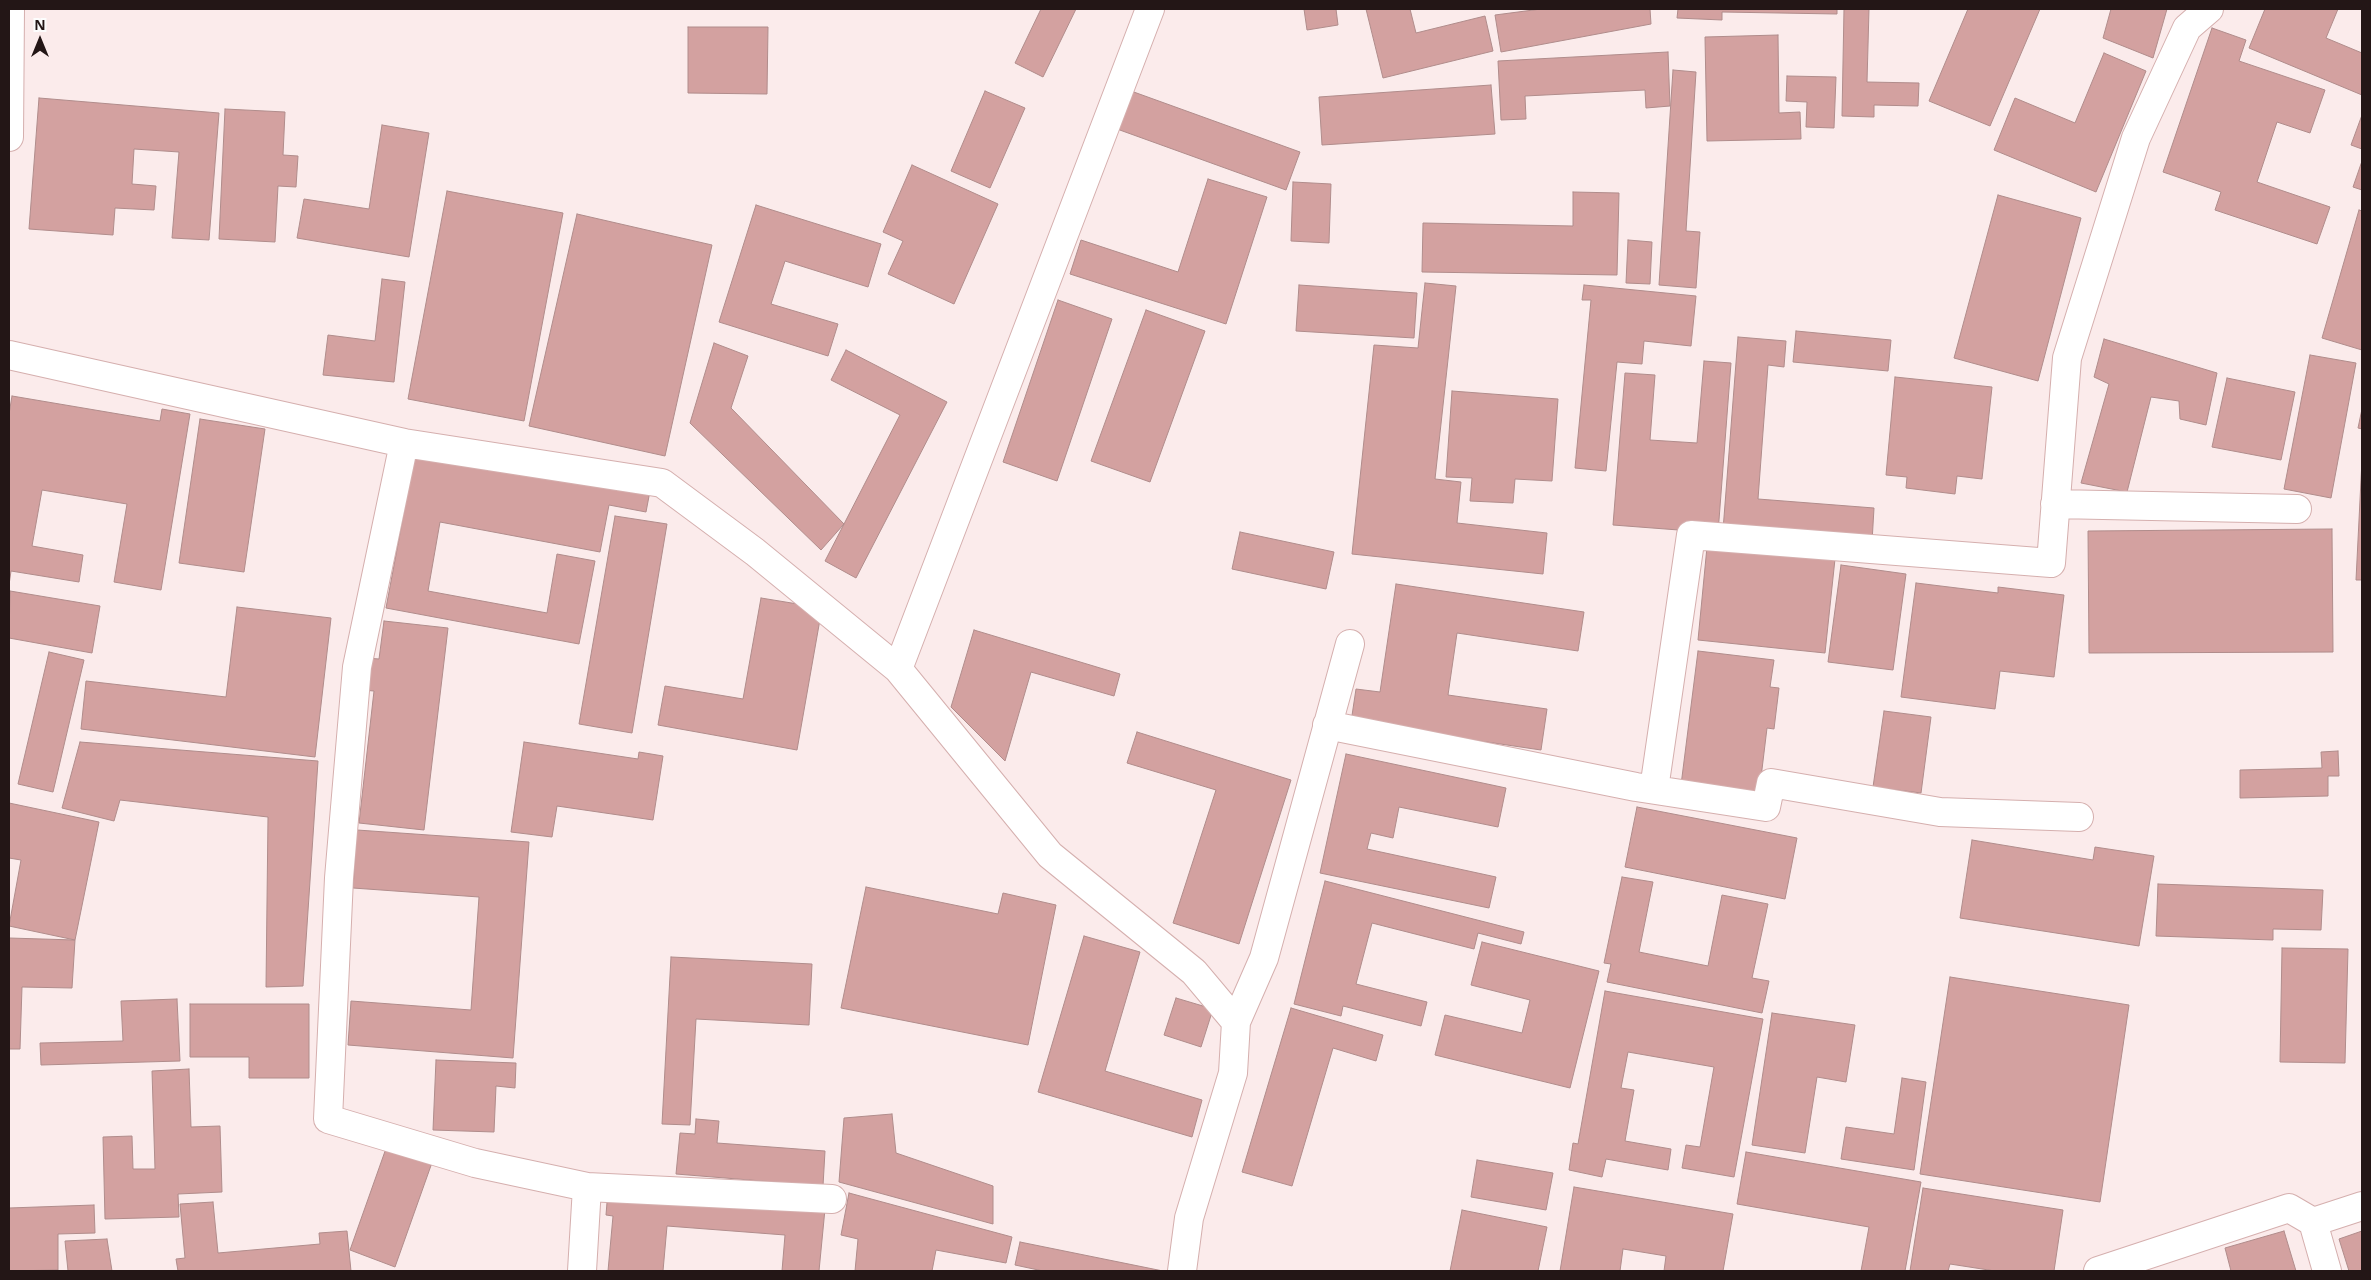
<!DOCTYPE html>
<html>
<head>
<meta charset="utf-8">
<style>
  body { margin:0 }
  #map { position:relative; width:2371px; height:1280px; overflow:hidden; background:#fbebeb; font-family:"Noto Sans",sans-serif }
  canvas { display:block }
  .frame { position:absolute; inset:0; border:10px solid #231616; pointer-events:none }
  .north { position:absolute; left:15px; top:15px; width:50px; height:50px; -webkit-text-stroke:4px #fdfdfd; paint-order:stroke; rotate:0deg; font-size:14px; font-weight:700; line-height:20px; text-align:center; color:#231616 }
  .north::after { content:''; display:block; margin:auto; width:18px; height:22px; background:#231616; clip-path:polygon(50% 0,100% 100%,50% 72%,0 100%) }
</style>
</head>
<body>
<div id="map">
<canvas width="2371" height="1280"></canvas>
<div class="frame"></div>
<div class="north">N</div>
</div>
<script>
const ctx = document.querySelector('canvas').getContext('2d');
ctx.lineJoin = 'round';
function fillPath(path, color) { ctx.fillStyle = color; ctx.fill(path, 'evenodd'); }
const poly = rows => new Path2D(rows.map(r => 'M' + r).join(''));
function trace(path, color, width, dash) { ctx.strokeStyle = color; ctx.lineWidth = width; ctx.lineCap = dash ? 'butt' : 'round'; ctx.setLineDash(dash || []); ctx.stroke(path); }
const building = poly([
  [1041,9,1076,9,1043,77,1015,63,1041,9],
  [1304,9,1336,9,1338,25,1307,30,1304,9],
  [1366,9,1410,9,1416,33,1485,16,1493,51,1383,78,1366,9],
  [1541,9,1650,9,1651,24,1501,52,1495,15,1541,9],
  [1678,9,1837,9,1837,14,1722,12,1722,20,1677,18,1678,9],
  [1844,9,1869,9,1867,82,1919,83,1918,106,1874,105,1874,117,1842,116,1844,9],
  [1968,9,2040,9,1990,126,1929,101,1968,9],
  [2111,9,2167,9,2153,58,2103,38,2111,9],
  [2265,9,2338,9,2326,38,2362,53,2362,95,2249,48,2265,9],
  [688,27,768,27,767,94,688,93,688,27],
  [2212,28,2246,40,2239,61,2325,90,2310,133,2277,122,2257,182,2330,207,2317,244,2215,210,2221,192,2163,172,2212,28],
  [1778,35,1779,113,1800,112,1801,139,1707,141,1705,37,1778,35],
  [1668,52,1670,106,1646,108,1645,90,1525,96,1526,119,1501,120,1498,61,1668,52],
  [2104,53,2146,71,2096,192,1994,150,2015,98,2075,123,2104,53],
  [1673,70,1696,72,1686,231,1700,232,1696,288,1659,285,1673,70],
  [1787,76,1836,77,1834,128,1806,127,1807,102,1786,101,1787,76],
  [1491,85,1495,134,1322,145,1319,97,1491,85],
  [985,91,1025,108,990,188,951,171,985,91],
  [1131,91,1300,152,1286,190,1117,129,1131,91],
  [39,98,219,113,209,240,172,238,179,152,134,149,132,184,156,186,154,210,115,208,113,235,29,229,39,98],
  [225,109,285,112,283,155,298,156,296,187,278,186,275,242,219,239,225,109],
  [2362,115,2362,149,2351,145,2362,115],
  [382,125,429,133,409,257,297,238,304,199,369,209,382,125],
  [2362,161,2362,190,2353,187,2362,161],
  [912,165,998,204,954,304,888,274,903,241,883,232,912,165],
  [1208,179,1267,197,1226,324,1070,274,1081,240,1178,272,1208,179],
  [1293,182,1331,184,1329,243,1291,241,1293,182],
  [447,191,563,213,524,421,408,399,447,191],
  [1573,192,1619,193,1617,275,1422,272,1423,223,1573,226,1573,192],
  [1998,195,2081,218,2038,381,1954,358,1998,195],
  [756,205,881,244,868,287,785,261,771,304,838,324,828,356,719,322,756,205],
  [2359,210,2362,211,2362,350,2322,338,2359,210],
  [577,214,712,245,665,456,529,426,577,214],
  [1628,240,1652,242,1650,284,1626,283,1628,240],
  [382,279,405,282,394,382,323,375,328,335,375,341,382,279],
  [1425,283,1456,286,1435,479,1461,482,1457,523,1547,533,1543,574,1352,554,1374,345,1418,348,1425,283],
  [1299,285,1417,293,1414,338,1296,331,1299,285],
  [1584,285,1696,296,1691,346,1644,341,1642,364,1617,362,1606,471,1575,468,1591,300,1582,300,1584,285],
  [1058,300,1112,319,1057,481,1003,462,1058,300],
  [1146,310,1205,331,1150,482,1091,461,1146,310],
  [1796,331,1891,340,1888,371,1793,362,1796,331],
  [1738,337,1786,341,1784,367,1768,365,1758,499,1874,508,1872,542,1723,530,1738,337],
  [2104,339,2217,373,2206,425,2180,419,2179,401,2151,397,2127,492,2081,483,2109,384,2094,377,2104,339],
  [714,343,748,356,731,408,844,524,821,550,690,423,714,343],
  [846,350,947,402,856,578,825,561,900,415,831,380,846,350],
  [2310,355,2356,363,2331,498,2284,489,2310,355],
  [1704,361,1731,363,1718,533,1613,525,1625,373,1655,375,1650,440,1697,443,1704,361],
  [1895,377,1992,387,1982,479,1957,476,1955,494,1906,488,1907,477,1886,475,1895,377],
  [2227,378,2295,392,2281,460,2212,447,2227,378],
  [1452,391,1558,399,1552,481,1515,479,1513,503,1470,501,1472,478,1446,477,1452,391],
  [12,396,160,421,162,409,190,414,161,590,114,582,127,504,42,490,32,546,83,555,79,582,11,571,9,585,9,414,12,396],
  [2362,409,2362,429,2358,428,2362,409],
  [200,419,265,429,244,572,179,563,200,419],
  [416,448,650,491,646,512,609,505,600,552,440,522,428,591,547,613,557,554,595,561,579,644,386,608,416,448],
  [2362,460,2362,580,2356,580,2362,460],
  [615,516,667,524,632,733,579,724,615,516],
  [2332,529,2333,652,2089,653,2088,531,2332,529],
  [1240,532,1334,552,1326,589,1232,569,1240,532],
  [1707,547,1835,559,1825,653,1698,640,1707,547],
  [1841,565,1906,574,1893,670,1828,662,1841,565],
  [1916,583,1998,593,1998,587,2064,595,2054,677,2000,671,1995,709,1901,697,1916,583],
  [1396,584,1584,612,1578,651,1457,633,1448,695,1547,709,1541,750,1351,722,1356,689,1380,692,1396,584],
  [10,591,100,606,92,653,9,638,10,591],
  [761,598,822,608,797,750,658,725,665,686,743,699,761,598],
  [237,607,331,618,315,757,81,729,86,681,226,697,237,607],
  [384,621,448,628,424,830,359,823,374,691,362,690,366,658,379,659,384,621],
  [974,630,1120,674,1114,696,1031,672,1005,761,951,707,974,630],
  [1698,651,1774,660,1770,687,1779,688,1774,729,1767,728,1759,794,1681,785,1698,651],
  [49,652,84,660,53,792,18,784,49,652],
  [1884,711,1931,717,1921,793,1873,787,1884,711],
  [1137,732,1291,780,1239,944,1173,923,1216,790,1127,763,1137,732],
  [80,742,318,761,303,986,266,987,268,817,120,800,114,821,62,808,80,742],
  [524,742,638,759,639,752,663,756,653,820,557,806,552,837,511,832,524,742],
  [2338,751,2339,776,2328,776,2328,796,2240,798,2240,770,2322,768,2321,752,2338,751],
  [1346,754,1506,788,1498,827,1399,807,1393,838,1371,833,1367,849,1496,877,1489,908,1320,873,1346,754],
  [9,803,99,822,75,940,9,926,21,860,9,858,9,803],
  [1637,807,1797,838,1785,899,1625,867,1637,807],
  [357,830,529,842,513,1058,348,1045,351,1001,471,1010,479,897,353,888,357,830],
  [1972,840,2093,860,2095,847,2154,856,2139,946,1960,918,1972,840],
  [1622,877,1653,882,1639,952,1708,966,1722,895,1768,904,1752,978,1769,981,1762,1013,1607,982,1611,964,1604,963,1622,877],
  [1325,881,1524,932,1521,944,1478,933,1474,949,1372,923,1356,984,1427,1002,1421,1026,1343,1006,1341,1016,1294,1004,1325,881],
  [2158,884,2323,890,2321,930,2273,929,2273,940,2156,936,2158,884],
  [866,887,998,914,1003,893,1056,905,1028,1045,841,1008,866,887],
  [1084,936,1140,952,1105,1071,1202,1100,1192,1137,1038,1092,1084,936],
  [9,938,75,940,72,988,22,987,20,1049,9,1049,9,938],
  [1482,942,1599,971,1570,1088,1435,1055,1445,1015,1522,1033,1530,1000,1471,985,1482,942],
  [2282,948,2348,949,2345,1063,2280,1062,2282,948],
  [671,957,812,964,809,1025,696,1019,690,1125,662,1124,671,957],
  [1950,977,2129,1005,2100,1202,1920,1174,1950,977],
  [1605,991,1763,1019,1734,1177,1682,1168,1686,1145,1700,1147,1714,1067,1628,1052,1621,1088,1634,1090,1625,1141,1671,1149,1668,1170,1606,1159,1602,1177,1569,1170,1573,1143,1578,1144,1605,991],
  [1176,998,1213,1009,1201,1047,1164,1035,1176,998],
  [177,999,180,1061,41,1065,40,1043,123,1041,121,1001,177,999],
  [190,1004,309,1004,309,1078,249,1078,249,1057,190,1057,190,1004],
  [1291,1008,1383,1035,1376,1061,1333,1048,1292,1186,1242,1172,1291,1008],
  [1772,1013,1855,1025,1846,1082,1817,1077,1805,1153,1752,1145,1772,1013],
  [436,1060,516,1063,515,1088,496,1086,494,1132,433,1130,436,1060],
  [189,1069,191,1127,220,1126,222,1192,178,1194,179,1217,105,1219,103,1137,132,1136,133,1169,155,1169,152,1071,189,1069],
  [1902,1078,1926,1082,1914,1170,1841,1159,1846,1127,1894,1134,1902,1078],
  [892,1114,896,1153,993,1186,993,1224,839,1182,844,1118,892,1114],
  [696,1119,719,1121,717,1143,825,1151,823,1186,676,1174,680,1133,695,1134,696,1119],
  [389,1140,434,1157,395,1267,350,1250,389,1140],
  [1746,1152,1921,1182,1905,1271,1861,1271,1869,1227,1737,1204,1746,1152],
  [1477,1160,1553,1173,1546,1210,1471,1197,1477,1160],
  [1574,1187,1733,1214,1723,1271,1560,1271,1574,1187],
  [1923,1188,2063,1210,2054,1271,1995,1271,1950,1264,1948,1271,1910,1271,1923,1188],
  [608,1190,825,1209,819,1271,782,1271,785,1235,667,1226,663,1271,608,1271,613,1216,606,1215,608,1190],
  [849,1193,1012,1237,1006,1263,936,1250,932,1271,855,1271,858,1239,841,1235,849,1193],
  [213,1202,218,1253,320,1244,319,1233,347,1231,351,1271,178,1271,176,1259,185,1258,180,1204,213,1202],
  [94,1205,95,1233,58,1234,58,1270,9,1271,9,1208,94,1205],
  [1462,1210,1547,1227,1538,1271,1450,1271,1462,1210],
  [2284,1231,2296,1271,2231,1271,2225,1248,2284,1231],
  [2362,1231,2362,1271,2349,1271,2339,1239,2362,1231],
  [107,1239,112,1271,68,1271,65,1241,107,1239],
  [1020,1242,1163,1271,1043,1271,1015,1265,1020,1242],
  [1623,1249,1666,1256,1664,1271,1620,1271,1623,1249]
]);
fillPath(building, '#d3a1a0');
trace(building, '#b08c8b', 1);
const street = poly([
  [9,137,10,9],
  [9,355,404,443],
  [2055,504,2297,509],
  [898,669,1150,9],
  [1327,725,1636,787,1766,807,1771,783,1940,812,2079,817],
  [1654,789,1691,535,2051,563,2067,358,2136,138,2187,28,2209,9],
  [1236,1022,1264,958,1350,644],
  [587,1187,832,1199],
  [582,1271,587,1187,475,1163,328,1119,339,878,357,667,404,443,662,483,755,552,898,669,1050,855,1194,972,1236,1022,1233,1073,1189,1218,1182,1271],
  [2098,1271,2289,1208,2313,1222],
  [2327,1271,2313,1222,2362,1206]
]);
trace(street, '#d5afae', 30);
trace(street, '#fff', 28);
</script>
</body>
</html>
